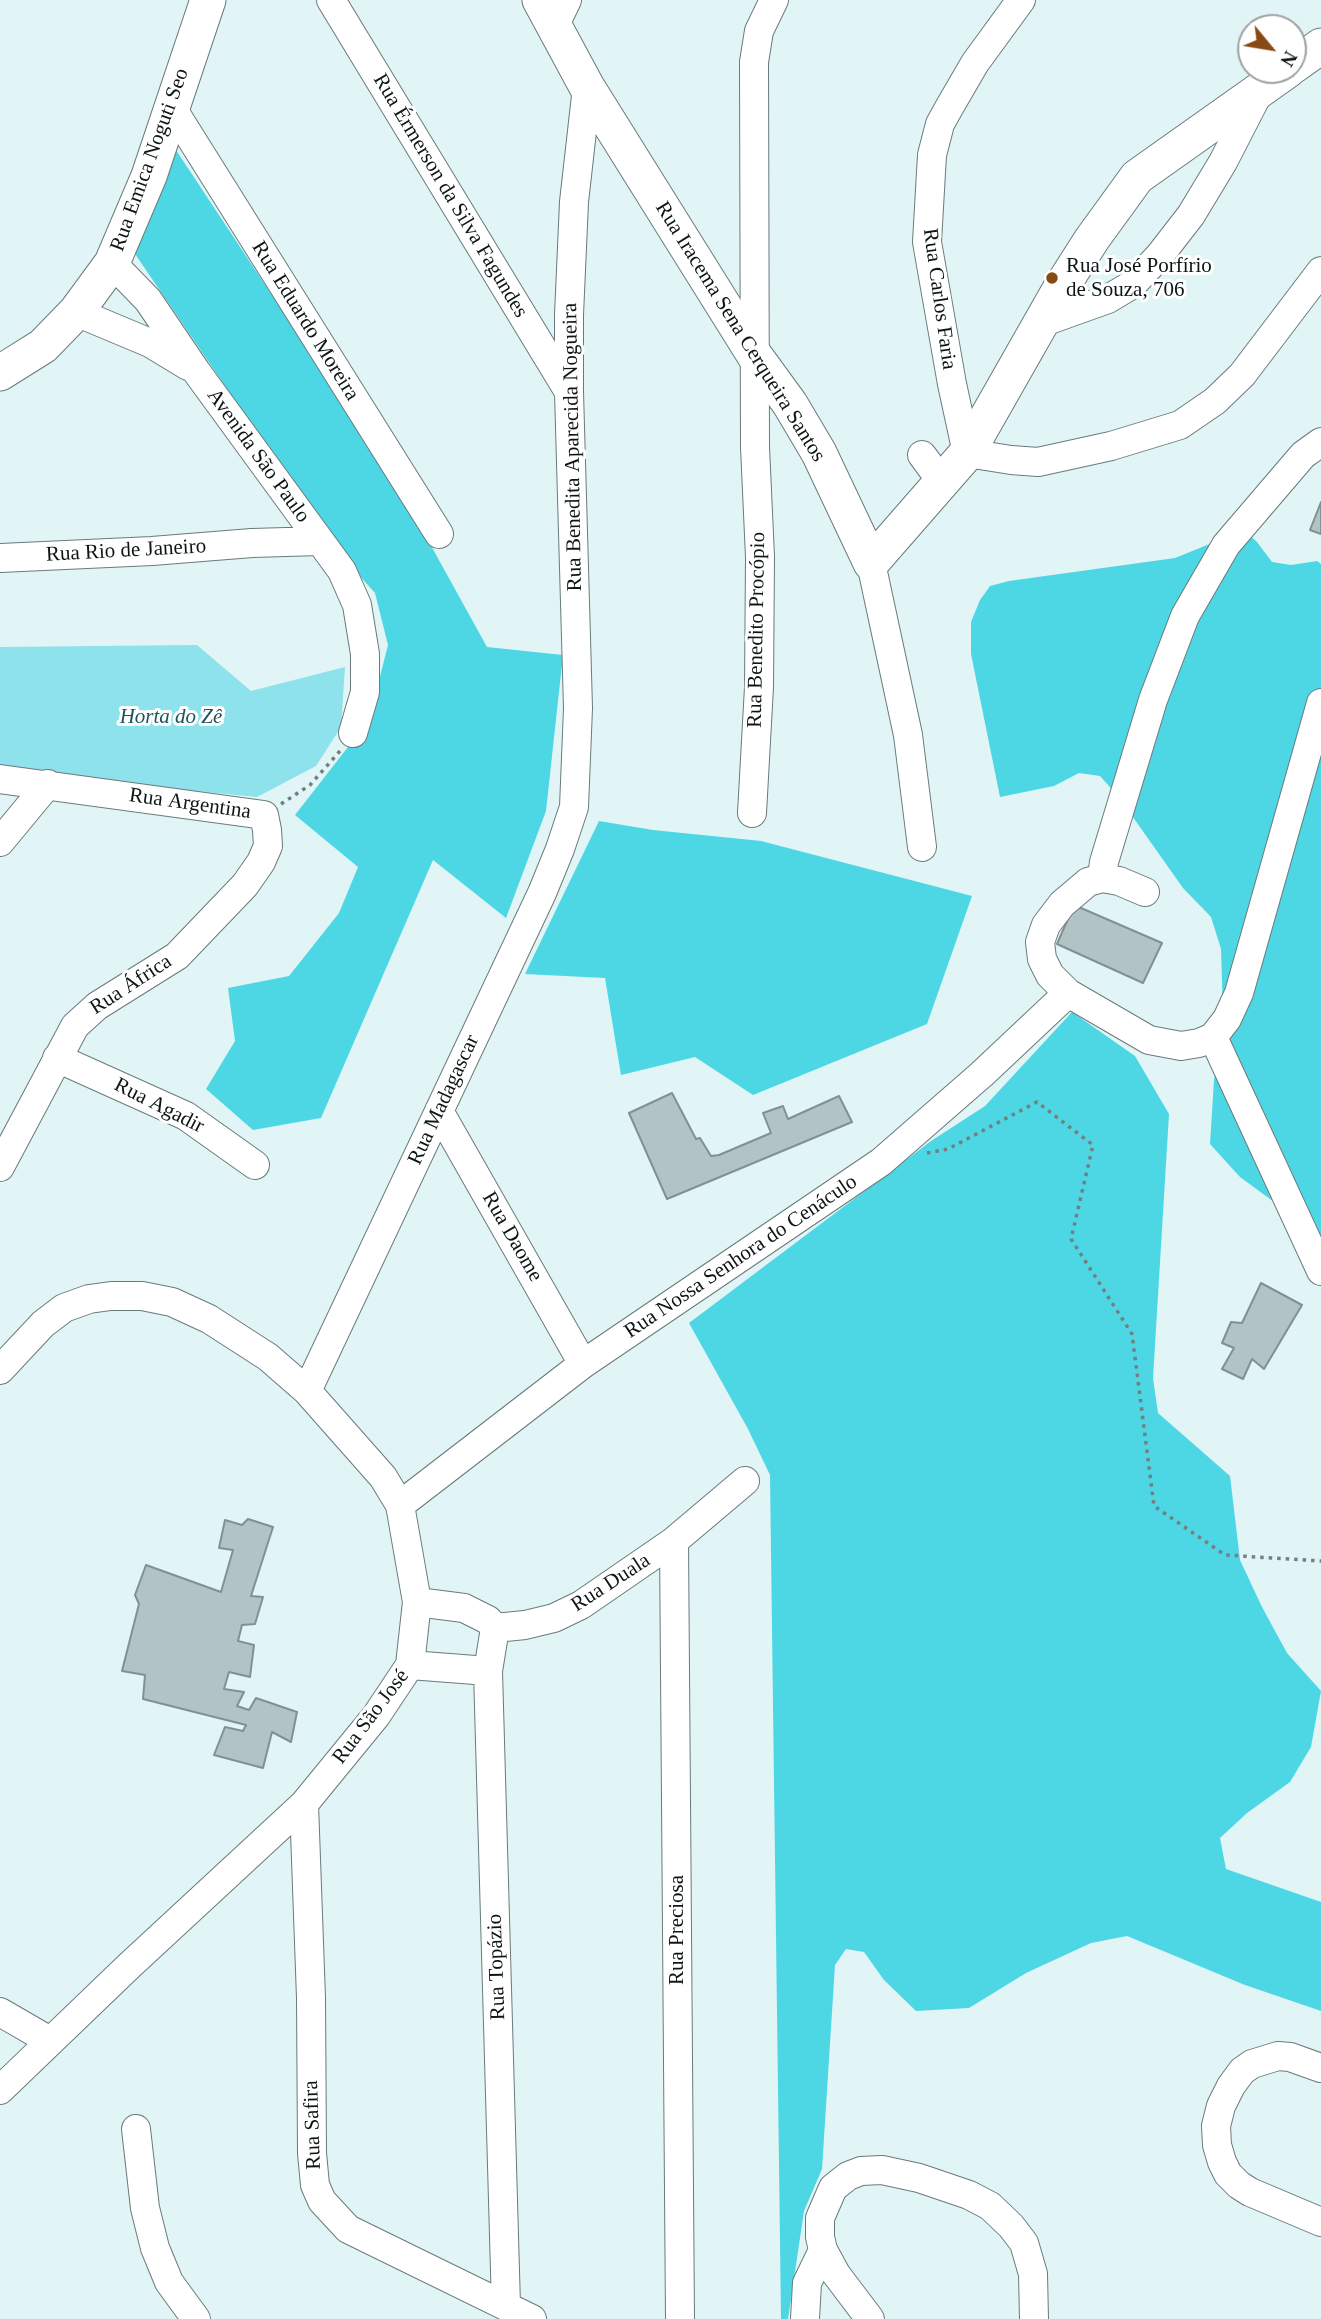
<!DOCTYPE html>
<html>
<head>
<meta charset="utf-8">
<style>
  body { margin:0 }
  #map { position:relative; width:1321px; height:2319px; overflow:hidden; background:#e1f4f6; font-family:"Times New Roman",serif }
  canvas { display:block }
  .north { position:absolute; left:1237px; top:14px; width:70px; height:70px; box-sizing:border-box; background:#fff; border:2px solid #9fa1a1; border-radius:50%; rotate:120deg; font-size:19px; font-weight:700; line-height:28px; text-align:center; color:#0e1515 }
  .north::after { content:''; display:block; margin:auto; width:24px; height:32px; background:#894913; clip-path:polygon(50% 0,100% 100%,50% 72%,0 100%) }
</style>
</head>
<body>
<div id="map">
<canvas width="1321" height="2319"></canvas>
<div class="north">N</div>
</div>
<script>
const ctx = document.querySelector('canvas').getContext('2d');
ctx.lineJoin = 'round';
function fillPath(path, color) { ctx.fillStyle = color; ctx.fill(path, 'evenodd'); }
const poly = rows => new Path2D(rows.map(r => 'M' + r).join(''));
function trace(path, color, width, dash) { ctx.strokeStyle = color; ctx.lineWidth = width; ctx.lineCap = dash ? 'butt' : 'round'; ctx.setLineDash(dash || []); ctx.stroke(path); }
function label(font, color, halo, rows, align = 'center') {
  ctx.font = font + ' "Times New Roman",serif'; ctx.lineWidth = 6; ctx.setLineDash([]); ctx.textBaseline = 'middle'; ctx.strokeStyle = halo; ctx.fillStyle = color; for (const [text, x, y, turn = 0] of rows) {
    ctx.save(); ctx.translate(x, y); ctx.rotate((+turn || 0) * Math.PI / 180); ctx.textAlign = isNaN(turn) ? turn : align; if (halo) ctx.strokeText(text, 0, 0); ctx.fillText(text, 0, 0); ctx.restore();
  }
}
fillPath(poly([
  [197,645,251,691,345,667,341,727,316,766,257,797,0,772,0,647]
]), '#8de2ec');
fillPath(poly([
  [174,147,398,486,487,647,563,655,546,811,506,918,433,860,321,1118,253,1130,206,1089,235,1041,228,988,289,976,339,913,358,867,295,815,369,720,388,645,375,593,339,553,133,251],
  [1244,530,1257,542,1272,562,1291,565,1317,561,1321,564,1321,1254,1289,1213,1240,1177,1210,1144,1214,1080,1223,1014,1221,949,1211,917,1183,888,1118,796,1100,776,1079,773,1054,786,1000,797,971,654,971,622,980,600,990,586,1009,581,1175,558],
  [599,821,653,830,761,841,972,896,927,1024,753,1095,695,1057,621,1075,605,978,525,974],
  [1072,1012,1135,1056,1169,1114,1153,1378,1158,1413,1230,1476,1240,1560,1262,1607,1287,1653,1321,1691,1311,1747,1290,1782,1247,1813,1220,1838,1226,1869,1321,1902,1321,2011,1245,1985,1127,1936,1091,1943,1026,1973,969,2008,916,2011,884,1980,864,1952,846,1949,835,1965,822,2169,804,2211,788,2319,781,2319,770,1475,748,1429,689,1323,931,1141,985,1106]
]), '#4dd7e5');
const building = poly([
  [1321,502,1321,534,1310,530,1321,502],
  [1074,905,1162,943,1143,983,1057,944,1074,905],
  [672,1093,696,1139,700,1138,711,1156,719,1155,771,1133,763,1113,783,1106,788,1119,839,1096,852,1122,667,1199,629,1113,672,1093],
  [1261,1283,1302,1305,1264,1369,1252,1359,1243,1379,1222,1369,1234,1348,1222,1343,1231,1322,1242,1323,1261,1283],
  [248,1519,273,1527,251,1596,263,1597,255,1624,242,1625,238,1641,254,1645,250,1677,229,1672,224,1689,244,1692,237,1706,249,1710,256,1698,297,1712,291,1742,272,1732,263,1768,214,1755,225,1727,243,1731,246,1725,143,1699,145,1675,122,1671,139,1604,135,1595,146,1565,221,1592,233,1550,219,1548,225,1520,242,1525,248,1519]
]);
fillPath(building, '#b1c3c5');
trace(building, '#809193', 2);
const minor = poly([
  [331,0,569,392],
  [1021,0,975,63,950,106,940,124,932,155,927,242,952,384,967,453,1011,460,1038,462,1111,446,1180,425,1215,401,1242,375,1321,271],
  [555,25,567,0],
  [172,108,439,534],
  [112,263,148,300,196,371,342,571,357,605,365,654,365,692,353,733],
  [76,312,150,343,188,366],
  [1041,323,1108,299,1133,284,1160,255,1191,215,1223,162,1259,92],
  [1321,442,1303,455,1226,545,1185,616,1153,700,1104,862,1102,878,1088,882,1062,904,1046,925,1040,942,1042,959,1050,975,1068,993,1149,1040,1181,1046,1199,1043,1213,1037,1227,1019,1239,993,1321,703],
  [922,455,942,482],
  [0,558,152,551,252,543,320,541],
  [871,563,908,735,922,847],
  [0,779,264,815,267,830,268,846,261,862,245,885,177,956,97,1006,75,1026,0,1167],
  [752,813,759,687,760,557,755,447,754,62,759,31,774,0],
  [0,842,48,784],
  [1102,878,1119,881,1145,892],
  [1213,1037,1321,1271],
  [57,1058,186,1116,255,1165],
  [439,1111,583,1364],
  [0,1370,43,1324,64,1308,89,1299,111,1296,142,1296,172,1302,209,1319,268,1357,307,1391,383,1477,400,1505,417,1602,410,1665,376,1716,304,1804,129,1966,0,2090],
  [307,1391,542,893,560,849,574,807,578,708,569,392,569,315,574,202,587,87],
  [400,1505,583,1364,881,1162,982,1074,1068,993],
  [674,1541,680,2319],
  [417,1602,464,1608,488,1620,495,1628],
  [495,1628,488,1671,506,2306],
  [495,1628,525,1625,554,1618,581,1605,674,1541,745,1481],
  [410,1665,488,1671],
  [304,1804,311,1998,312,2153,315,2185,322,2201,348,2229,532,2319],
  [0,2012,50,2041],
  [1321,2068,1290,2057,1278,2056,1252,2064,1242,2071,1231,2086,1221,2106,1216,2126,1217,2145,1222,2162,1228,2174,1239,2185,1250,2192,1321,2222],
  [136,2129,145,2208,155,2248,169,2282,196,2319],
  [805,2319,807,2283,823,2250],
  [870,2319,836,2274,823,2250,820,2237,820,2218,833,2188,848,2176,861,2171,882,2170,919,2178,969,2195,990,2206,1011,2226,1024,2243,1033,2274,1034,2319]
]);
const major = poly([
  [540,0,587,87,755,356,790,404,819,453,871,563,967,453,1062,286,1092,239,1137,177,1288,70],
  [1293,66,1321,46],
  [0,373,43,346,76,312,112,263,149,176,208,0]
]);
trace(minor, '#6a7a7c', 30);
trace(major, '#6a7a7c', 37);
trace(poly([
  [281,804,310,785,340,751],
  [927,1153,948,1149,1037,1102,1093,1145,1071,1239,1132,1334,1154,1506,1225,1555,1321,1561]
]), '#738081', 3.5, [3.5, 5]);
trace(minor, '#fff', 28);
trace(major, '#fff', 35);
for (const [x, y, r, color] of [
  [1052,278,7,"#894913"]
]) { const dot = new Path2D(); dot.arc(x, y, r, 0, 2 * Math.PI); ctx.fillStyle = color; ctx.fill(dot); trace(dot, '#fff', 2.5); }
label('21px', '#0e1515', '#fff', [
  ["Rua Emica Noguti Seo",150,160,-70],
  ["Rua Érmerson da Silva Fagundes",450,196,59],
  ["Rua Carlos Faria",939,299,82],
  ["Rua Eduardo Moreira",305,321,58],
  ["Rua Iracema Sena Cerqueira Santos",740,332,58],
  ["Rua Benedita Aparecida Nogueira",573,447,-91],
  ["Avenida São Paulo",258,456,54],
  ["Rua Rio de Janeiro",126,551,-3],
  ["Rua Benedito Procópio",757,630,-89],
  ["Rua Argentina",190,804,8],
  ["Rua África",131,985,-33],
  ["Rua Madagascar",444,1100,-65],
  ["Rua Agadir",159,1106,27],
  ["Rua Daome",512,1237,60],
  ["Rua Nossa Senhora do Cenáculo",741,1257,-34],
  ["Rua Duala",611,1583,-33],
  ["Rua São José",371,1717,-53],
  ["Rua Preciosa",677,1930,-90],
  ["Rua Topázio",497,1967,-92],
  ["Rua Safira",313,2125,-92]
]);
label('21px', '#0e1515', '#fff', [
  ["Rua José Porfírio",1066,266],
  ["de Souza, 706",1066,290]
], 'left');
label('italic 21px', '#1b555b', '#fff', [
  ["Horta do Zê",171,717]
]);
</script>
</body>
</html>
